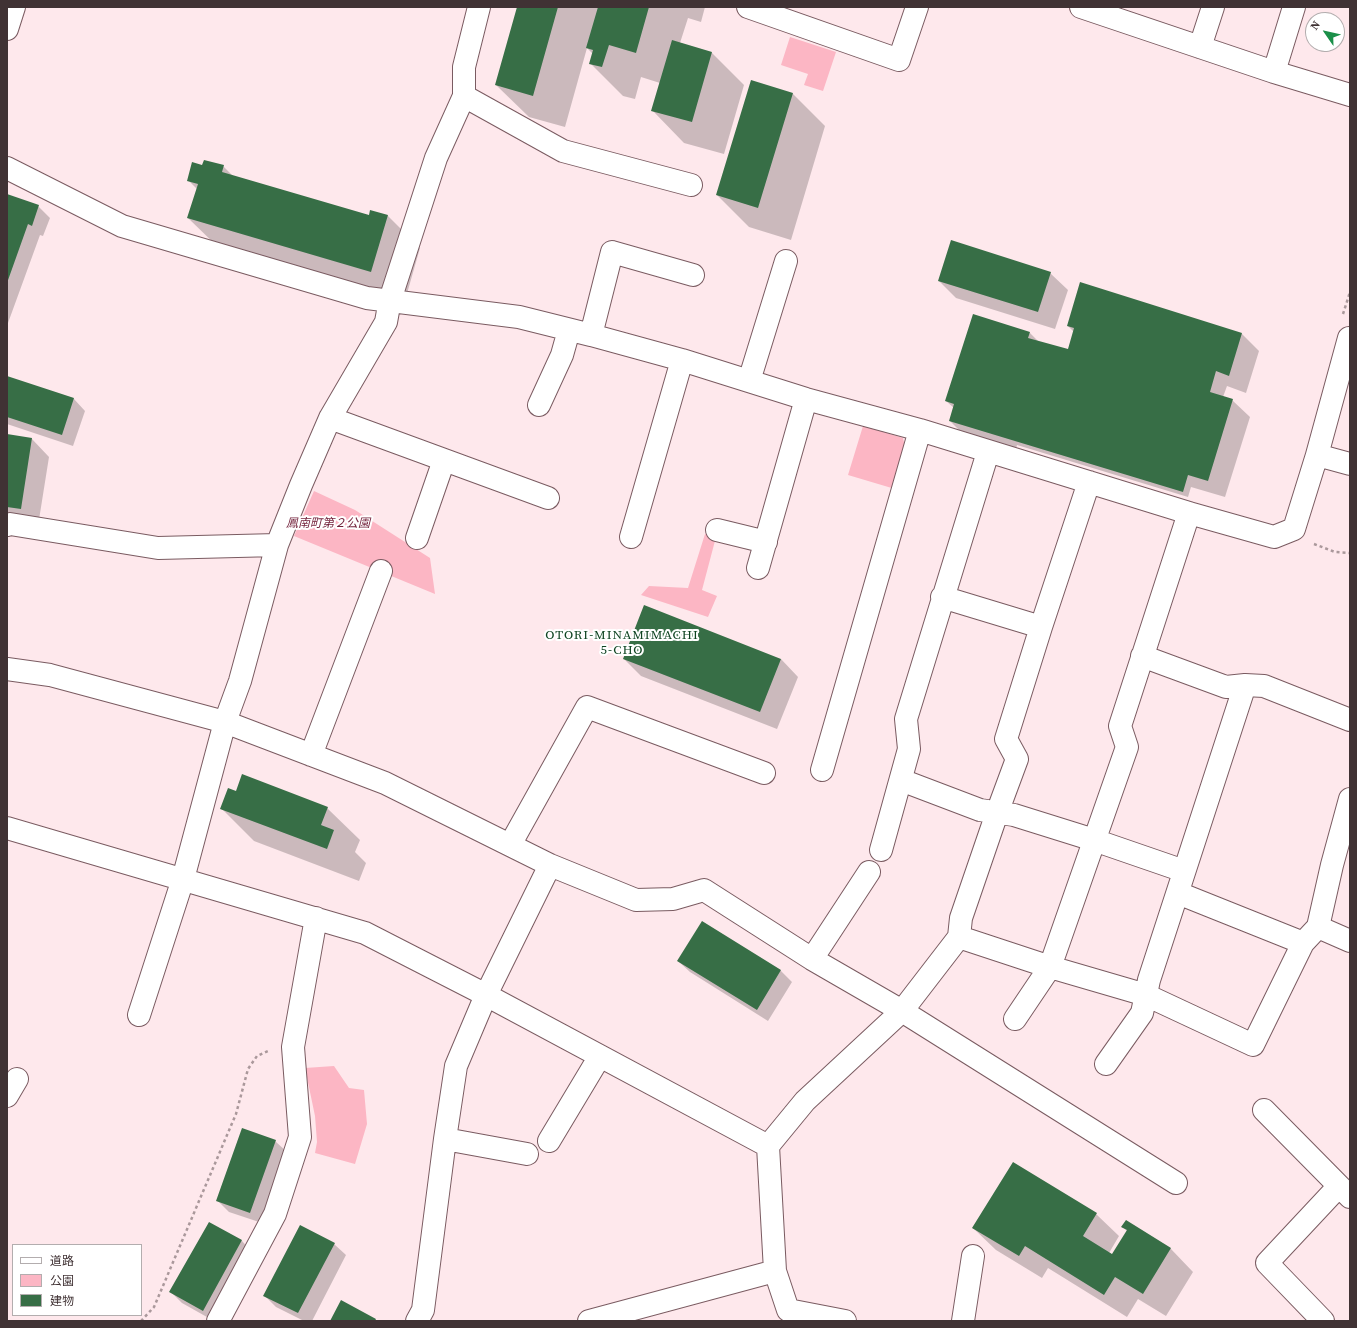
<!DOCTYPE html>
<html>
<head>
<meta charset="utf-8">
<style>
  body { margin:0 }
  #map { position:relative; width:1357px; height:1328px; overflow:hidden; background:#fee8ec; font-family:"Source Serif 4","Noto Sans JP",serif }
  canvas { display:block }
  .frame { position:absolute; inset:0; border:8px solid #403234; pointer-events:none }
  .legend { position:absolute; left:12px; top:1244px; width:130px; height:72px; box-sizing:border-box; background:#fff; border:1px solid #b3adae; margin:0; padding:5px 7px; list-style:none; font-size:12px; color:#403234 }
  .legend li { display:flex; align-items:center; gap:8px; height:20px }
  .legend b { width:20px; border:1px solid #b3adae }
  .north { position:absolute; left:1305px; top:12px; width:40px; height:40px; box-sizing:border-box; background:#fff; border:1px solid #b3adae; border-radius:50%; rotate:304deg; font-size:11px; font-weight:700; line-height:16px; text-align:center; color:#403234 }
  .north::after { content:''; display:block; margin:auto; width:14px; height:18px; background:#1b8f49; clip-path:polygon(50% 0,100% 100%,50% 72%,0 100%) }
</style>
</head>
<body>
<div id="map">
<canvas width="1357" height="1328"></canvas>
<div class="frame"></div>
<ul class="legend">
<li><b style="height:5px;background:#fff"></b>道路</li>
<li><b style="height:11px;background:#fcb6c4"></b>公園</li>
<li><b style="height:11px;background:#376e46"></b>建物</li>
</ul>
<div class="north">N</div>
</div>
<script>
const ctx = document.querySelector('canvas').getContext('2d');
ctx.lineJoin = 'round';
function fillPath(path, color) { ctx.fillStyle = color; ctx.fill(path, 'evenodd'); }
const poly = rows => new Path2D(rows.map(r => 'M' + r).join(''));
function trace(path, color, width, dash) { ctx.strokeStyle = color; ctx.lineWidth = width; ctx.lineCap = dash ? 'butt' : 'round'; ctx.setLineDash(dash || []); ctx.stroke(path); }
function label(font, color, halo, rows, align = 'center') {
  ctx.font = font + ' "Source Serif 4","Noto Sans JP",serif'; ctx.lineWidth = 4; ctx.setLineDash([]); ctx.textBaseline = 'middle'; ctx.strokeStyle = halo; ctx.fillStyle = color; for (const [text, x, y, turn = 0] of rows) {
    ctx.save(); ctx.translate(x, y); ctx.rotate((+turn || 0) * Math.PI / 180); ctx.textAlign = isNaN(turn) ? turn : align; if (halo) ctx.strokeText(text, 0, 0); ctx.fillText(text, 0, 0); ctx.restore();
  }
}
fillPath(poly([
  [790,37,836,52,823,91,804,85,808,74,781,65],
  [863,426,903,438,906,451,895,489,848,475],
  [314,491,355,510,430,558,435,594,294,536],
  [705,534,716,537,702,590,717,596,708,617,641,595,649,586,688,588],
  [334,1066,349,1088,364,1090,367,1124,355,1164,315,1153,317,1142,315,1116,305,1068]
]), '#fcb6c4');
fillPath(poly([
  [518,7,705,7,701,22,688,18,680,43,712,53,744,85,724,154,684,143,652,110,660,83,641,77,635,99,623,96,590,63,593,54,587,48,565,127,529,117,496,85],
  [752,81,793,94,825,126,791,240,749,227,717,195],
  [203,166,223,166,234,177,369,217,388,216,420,248,404,304,221,250,188,218,197,189,188,180],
  [7,195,38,206,50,218,43,236,40,235,8,323,7,322],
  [1050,273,1068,290,1055,329,956,298,939,281],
  [1081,284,1242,334,1259,351,1246,393,1227,386,1223,397,1232,400,1250,417,1225,497,1191,487,1188,497,1017,445,1015,453,967,438,950,421,954,408,946,401,1030,333,1039,342,1068,350,1074,332,1068,326],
  [7,377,74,399,85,411,73,446,7,424],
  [7,435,32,439,49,457,38,526,7,521],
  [624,659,781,659,798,677,777,729,641,676],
  [236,792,327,808,360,840,355,852,366,863,359,881,254,841,222,809],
  [702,922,781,971,792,982,768,1021,690,972,678,961],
  [275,1141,287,1152,262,1223,229,1212,217,1200],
  [1096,1214,1119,1236,1109,1253,1113,1255,1127,1231,1123,1227,1126,1222,1171,1249,1193,1272,1166,1316,1138,1299,1127,1317,1048,1268,1042,1278,996,1250,973,1228],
  [209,1223,242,1241,253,1253,214,1321,182,1303,171,1292],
  [334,1244,346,1255,312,1321,304,1321,276,1307,264,1295]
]), '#0003');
fillPath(poly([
  [517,7,558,7,533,96,495,85],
  [598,7,649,7,636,53,609,45,602,67,589,64,593,50,586,48],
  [672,40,712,52,692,122,651,111],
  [751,80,793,93,758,208,716,195],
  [204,160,224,165,222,172,369,215,370,210,388,215,371,272,187,218,198,184,187,181,192,162,202,165],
  [7,194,39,205,32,226,28,224,7,283],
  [951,240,1051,272,1038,312,938,281],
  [1080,282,1242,333,1229,376,1216,371,1210,392,1233,399,1208,481,1188,475,1183,492,949,421,954,404,945,401,973,314,1030,332,1028,338,1068,349,1074,328,1067,326],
  [7,376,74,398,62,435,7,417],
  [7,434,32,438,21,509,7,507],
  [644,605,781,659,760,712,623,659],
  [242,774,328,807,321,825,334,830,327,849,220,809,228,788,236,791],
  [702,921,781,970,757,1010,677,961],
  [242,1128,276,1140,250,1213,216,1201],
  [1013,1162,1097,1213,1083,1236,1112,1254,1127,1230,1121,1227,1126,1220,1171,1248,1143,1294,1115,1277,1104,1295,1025,1246,1019,1256,972,1228],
  [209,1222,242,1240,203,1311,169,1292],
  [300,1225,335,1243,298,1313,263,1296],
  [341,1300,376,1319,375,1321,330,1321]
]), '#376e46');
const minor = poly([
  [748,7,899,60,917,7],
  [1081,7,1274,72,1350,95],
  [7,29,14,7],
  [1200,47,1213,7],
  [1274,72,1294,7],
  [464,96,464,67,479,7],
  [7,168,122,226,367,298,519,317,591,335,682,360,806,399,920,430,1189,513,1274,537,1294,529,1317,455,1350,464],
  [591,335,612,252,693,275],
  [749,381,786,261],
  [539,405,562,355,569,330],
  [330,418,548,498],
  [1317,455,1349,338],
  [7,525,10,524,158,548,277,545],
  [717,530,766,542],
  [631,537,682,360],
  [417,538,444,460],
  [758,568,806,399],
  [942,597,1041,627],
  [1142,656,1226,687,1245,685,1264,686,1350,720],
  [7,669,50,675,225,722,385,783,550,865,636,900,673,899,704,890,812,959,902,1011,1176,1183],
  [311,755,381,571],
  [822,770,920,430],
  [901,780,980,810,1014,815,1094,840,1184,871],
  [7,828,365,933,486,995,768,1146],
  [510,845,587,707,764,773],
  [881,850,909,749,906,719,988,452],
  [1178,893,1303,943],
  [1318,927,1350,941],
  [959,937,1050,967,1146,995,1253,1045,1303,943,1318,927,1332,865,1350,799],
  [812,959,869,872],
  [139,1015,183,879,225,722,240,681,277,545,301,485,330,418,386,322,390,300,436,158,464,96,563,151,691,185],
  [1015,1019,1050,967,1127,747,1120,726,1189,513],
  [1106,1064,1142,1013,1149,980,1245,685],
  [7,1096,17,1079],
  [1264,1110,1350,1197],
  [445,1139,527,1154],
  [549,1141,600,1056],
  [218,1321,275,1214,300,1137,293,1047,316,918],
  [417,1321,423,1310,445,1139,456,1066,486,995,550,865],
  [589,1321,775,1271],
  [845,1321,788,1310,775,1271,768,1146,805,1101,902,1011,959,937,961,918,997,813,1017,759,1006,739,1041,627,1089,482],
  [963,1321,973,1256],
  [1323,1321,1267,1263,1339,1186]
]);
trace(minor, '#7a5b61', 24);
trace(poly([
  [1343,314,1350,292],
  [1314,544,1335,552,1350,553],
  [141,1321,154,1307,236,1114,248,1069,257,1056,268,1051]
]), '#aa989b', 2.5, [3, 3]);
trace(minor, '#fff', 22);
label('italic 12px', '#711e38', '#fff', [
  ["鳳南町第２公園",328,524]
]);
ctx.letterSpacing = '1px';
label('13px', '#0e4321', '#fff', [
  ["OTORI-MINAMIMACHI",622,636],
  ["5-CHO",622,651]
]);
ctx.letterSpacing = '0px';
</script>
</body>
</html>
